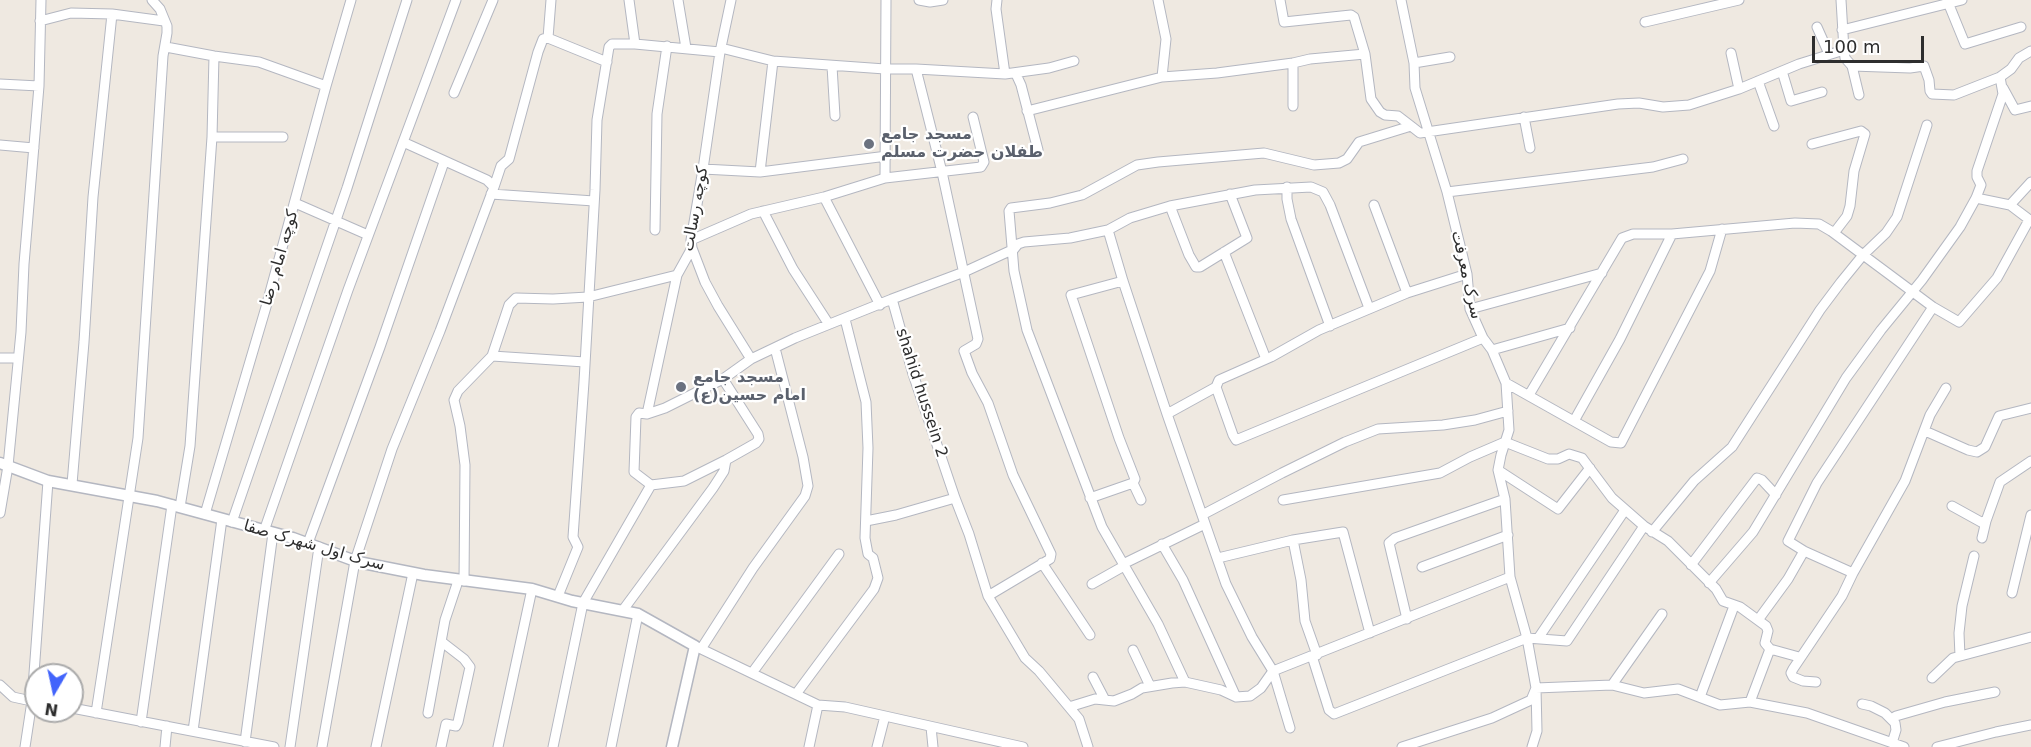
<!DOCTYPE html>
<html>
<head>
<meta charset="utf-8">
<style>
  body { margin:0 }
  #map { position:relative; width:2031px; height:747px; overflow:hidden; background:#efe9e1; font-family:"DejaVu Sans",sans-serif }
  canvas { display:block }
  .north { position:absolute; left:24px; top:663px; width:60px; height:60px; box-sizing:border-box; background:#fff; border:2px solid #ababab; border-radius:50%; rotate:189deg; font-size:16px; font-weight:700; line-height:24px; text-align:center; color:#2e2e2e }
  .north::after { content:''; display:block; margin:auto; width:21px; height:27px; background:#4264fb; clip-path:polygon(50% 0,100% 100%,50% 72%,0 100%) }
  .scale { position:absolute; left:1812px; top:36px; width:112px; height:27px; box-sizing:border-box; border:3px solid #2e2e2e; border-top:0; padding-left:8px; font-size:18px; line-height:21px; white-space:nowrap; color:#2e2e2e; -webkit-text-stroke:4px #fff; paint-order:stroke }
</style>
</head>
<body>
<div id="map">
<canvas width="2031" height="747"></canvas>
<div class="north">N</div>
<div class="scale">100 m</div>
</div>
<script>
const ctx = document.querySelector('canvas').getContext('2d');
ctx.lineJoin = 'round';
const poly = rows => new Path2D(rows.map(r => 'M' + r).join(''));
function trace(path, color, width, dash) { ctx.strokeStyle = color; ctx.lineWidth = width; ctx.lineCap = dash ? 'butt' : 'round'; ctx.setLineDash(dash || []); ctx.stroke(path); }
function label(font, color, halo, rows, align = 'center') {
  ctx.font = font + ' "DejaVu Sans","Noto Naskh Arabic",sans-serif'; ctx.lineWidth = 4.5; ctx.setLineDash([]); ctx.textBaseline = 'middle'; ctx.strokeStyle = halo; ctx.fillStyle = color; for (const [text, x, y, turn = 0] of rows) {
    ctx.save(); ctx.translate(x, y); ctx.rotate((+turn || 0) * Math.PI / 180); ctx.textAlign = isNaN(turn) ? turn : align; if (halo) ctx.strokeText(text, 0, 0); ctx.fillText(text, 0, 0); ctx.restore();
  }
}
const minor = poly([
  [629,0,635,44],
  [678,0,686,48],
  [919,0,930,2,943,0],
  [997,0,996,9,1005,74],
  [1158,0,1166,39,1162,77],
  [1280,0,1284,22,1351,15,1354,17,1365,54,1371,99,1380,112,1385,115,1398,116,1411,126],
  [1401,0,1414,63,1415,88,1447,192,1467,274,1470,309,1483,338,1492,350,1506,383,1509,430,1501,455,1498,470,1505,499,1510,577,1527,638,1536,688,1537,731,1532,747],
  [1841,0,1844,50,1845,58,1852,66,1910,68,1924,66,1929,80,1930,91,1932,94,1954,95,2000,77,2011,69,2019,58,2031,51],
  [1947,0,1965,44,2021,27],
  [40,21,71,13,112,14,164,21],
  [1645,22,1739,0],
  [1817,27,1829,54],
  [1842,30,1962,0],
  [548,38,607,62],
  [166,47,214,56,259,62,326,86],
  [721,48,773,61,885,69,916,69,1005,74,1049,68,1074,61],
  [1731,53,1739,89],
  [1293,63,1293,106],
  [1414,63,1450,57],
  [832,66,835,116],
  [1852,66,1859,95],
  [916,69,942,172,978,339,976,344,964,351,972,373,988,403,1013,475,1051,554,1050,559,988,596],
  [1782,71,1791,101,1822,92],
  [1016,74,1021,85,1038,150],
  [1758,81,1774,126],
  [0,84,39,86],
  [2003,88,2015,110,2031,106],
  [454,93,493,0],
  [1027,111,1162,77,1217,73,1293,63,1310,59,1365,54],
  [1524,117,1530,148],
  [212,137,283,137],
  [1812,144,1861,131,1865,134,1854,171,1850,206,1847,216,1834,233],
  [0,145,34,148],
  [703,169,760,172,887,156],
  [760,172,773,61],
  [885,178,886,0],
  [494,187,501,166,509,159,538,52,543,39,548,38,551,0],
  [1287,187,1287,199,1291,219,1330,326],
  [1447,192,1653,167,1683,159],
  [491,194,594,201],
  [824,197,880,305],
  [1976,198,2010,205,2031,221],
  [295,203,368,235],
  [1374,205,1407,293],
  [2010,205,2031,182],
  [1170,206,1189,255,1196,267,1200,267,1247,238,1230,194],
  [763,211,793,269,828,323],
  [655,230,657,114,667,46],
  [1108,230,1123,281,1167,414,1226,584,1252,637,1273,671,1290,728],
  [691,240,751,214,824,197,885,178,981,167,984,162,973,117],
  [692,248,705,282,718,306,751,359],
  [1224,252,1266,359],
  [892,299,964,272,1014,249,1018,244,1024,242,1070,238,1108,230,1130,218,1170,206,1255,190,1311,187,1323,192,1330,205,1369,308],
  [1470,309,1602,273],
  [1492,350,1570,328],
  [492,356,585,362],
  [0,358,18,358],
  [1506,383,1611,442,1621,443,1710,271,1722,229],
  [1216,387,1233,435,1236,440,1483,338],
  [1529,395,1622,238,1633,234,1672,234,1795,223,1819,224,1831,231,1933,307,1959,322,1997,278,2029,220],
  [647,414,677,275,692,248,691,240,703,169,720,52,731,0],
  [1167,414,1216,387,1219,380,1271,357,1319,330,1407,293,1467,274],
  [1574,421,1620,339,1672,234],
  [1925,431,1968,450,1977,452,1985,447,1999,416,2031,408],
  [1498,470,1558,509,1590,468],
  [1133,483,1141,500],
  [72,484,84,342,93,197,112,14],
  [651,485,684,481,726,460,756,443,759,439,758,434,723,379],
  [1090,498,1133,483,1135,479,1119,438,1071,295,1123,281],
  [1283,500,1440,473,1470,457,1505,442,1548,459,1558,459,1569,454,1582,458,1612,498,1644,526,1668,541,1716,589,1723,601,1740,607,1766,626,1768,631,1765,643,1770,649,1799,657],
  [1952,506,1981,522,1986,521,2000,482,2031,461],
  [180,507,190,446,198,333,212,137,214,56],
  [0,513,8,466,21,332,24,264,39,86,41,0],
  [205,514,266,307,326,86,351,0],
  [1202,515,1282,473,1345,442,1378,429,1443,425,1475,420,1508,411],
  [866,521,896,515,955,498],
  [232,522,347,188,407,0],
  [264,531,348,290,456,0],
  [1652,532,1694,481,1732,447,1820,310,1841,282,1863,255,1886,233,1897,217,1927,125],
  [1982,538,1986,521],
  [1293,540,1301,580,1305,621,1317,655],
  [308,543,380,347,444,162],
  [1162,544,1183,580,1236,697],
  [1218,558,1293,540,1343,532,1370,633],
  [1042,563,1090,635],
  [1123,564,1205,524],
  [1691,565,1757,478,1762,480,1776,495],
  [1422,567,1508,535],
  [1853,573,1804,551,1788,541,1817,483,1933,307],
  [464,581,465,465,460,426,454,400,458,391,492,356,509,305,516,298,553,299,588,297,677,275],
  [1709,583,1753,532,1846,378,1881,330,1922,280,1960,227,1976,198,1981,185,1977,177,1977,171,2003,94,2000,77],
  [1092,584,1124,566],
  [2012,593,2031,515],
  [558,596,578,547,573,537,584,382,595,190,597,120,609,47,612,44,635,44,720,52],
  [623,610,713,488,724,471,726,460],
  [1407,619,1389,543,1395,538,1505,499],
  [1758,620,1788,579,1804,551],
  [1539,637,1625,510],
  [695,646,818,705,845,707,1023,747],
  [701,649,753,568,805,496,808,486,803,457,775,348],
  [1133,650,1150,686],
  [1312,656,1329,710,1334,714,1527,638,1567,641,1644,526],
  [1960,656,1959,633,1962,606,1974,556],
  [752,673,839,554],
  [1093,677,1105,700],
  [1932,678,1953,658,2031,637],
  [1185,682,1158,624,1102,527,1027,330,1014,271,1009,211,1011,208,1050,203,1082,195,1137,165,1158,162,1264,153,1314,165,1339,163,1347,159,1359,142,1411,126,1420,133,1618,104,1639,103,1663,107,1689,105,1739,89,1799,64,1844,50],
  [1816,682,1803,681,1793,677,1791,673,1793,669,1842,596,1853,573,1905,481,1930,415,1946,388],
  [0,685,13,697,36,702],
  [1612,685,1662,614],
  [796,694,874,589,878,578,873,558,868,554,865,538,868,448,866,402,845,319],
  [1700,697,1734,606],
  [1750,702,1770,649],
  [1862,704,1871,706,1885,713,1895,723,1896,730,1892,743],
  [1069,707,1095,699,1114,701,1132,694,1142,688,1172,683,1185,682,1221,690,1236,697,1250,696,1261,688,1273,671,1510,577],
  [72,708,274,747],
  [96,713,138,438,163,56,167,33,167,26,160,9,152,0],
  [428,713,445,620,458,581],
  [1891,719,1896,716,1945,702,1995,692],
  [141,722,172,505],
  [931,727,933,747],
  [193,731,222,519],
  [245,742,273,533],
  [25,747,32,701,48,481],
  [165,747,167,726],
  [290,747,319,547],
  [322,747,355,561,392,449,440,331,494,187,487,180,403,142],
  [376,747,413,573],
  [441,747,446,724,456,726,458,722,470,667,464,659,442,642],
  [498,747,532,589],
  [553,747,583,603,651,485,634,472,636,417,639,413,647,414,665,408,723,379,751,359,795,338,892,299,913,374,955,498,969,534,988,596,1025,658,1039,671,1079,719,1088,747],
  [611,747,638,614],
  [809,747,818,705],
  [877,747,885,716],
  [1402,747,1492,718,1531,700,1536,688,1612,685,1644,693,1678,689,1720,705,1750,702,1807,713,1904,747],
  [1937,747,1996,732,2031,725]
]);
const tertiary = poly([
  [0,463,48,481,157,501,293,538,358,562,424,575,532,589,572,601,638,614,695,646,672,747]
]);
trace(minor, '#b4b7c1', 11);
trace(tertiary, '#b4b7c1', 13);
trace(minor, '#fff', 9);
trace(tertiary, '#fff', 10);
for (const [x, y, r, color] of [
  [869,144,6,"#6b7280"],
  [681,387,6,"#6b7280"]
]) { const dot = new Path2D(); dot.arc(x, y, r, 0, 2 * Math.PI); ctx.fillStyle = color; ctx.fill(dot); trace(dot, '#fff', 2); }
label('bold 16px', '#5b616d', '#fff', [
  ["مسجد جامع",881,135],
  ["طفلان حضرت مسلم",881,153],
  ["مسجد جامع",693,378],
  ["امام حسین(ع)",693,396]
], 'left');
label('16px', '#2e2e2e', '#fff', [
  ["کوچه رسالت",696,209,-80],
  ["کوچه امام رضا",280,258,-74],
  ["سرک معرفت",1466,275,77],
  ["shahid hussein 2",921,393,72],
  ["سرک اول شهرک صفا",314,546,16]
]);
</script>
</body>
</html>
